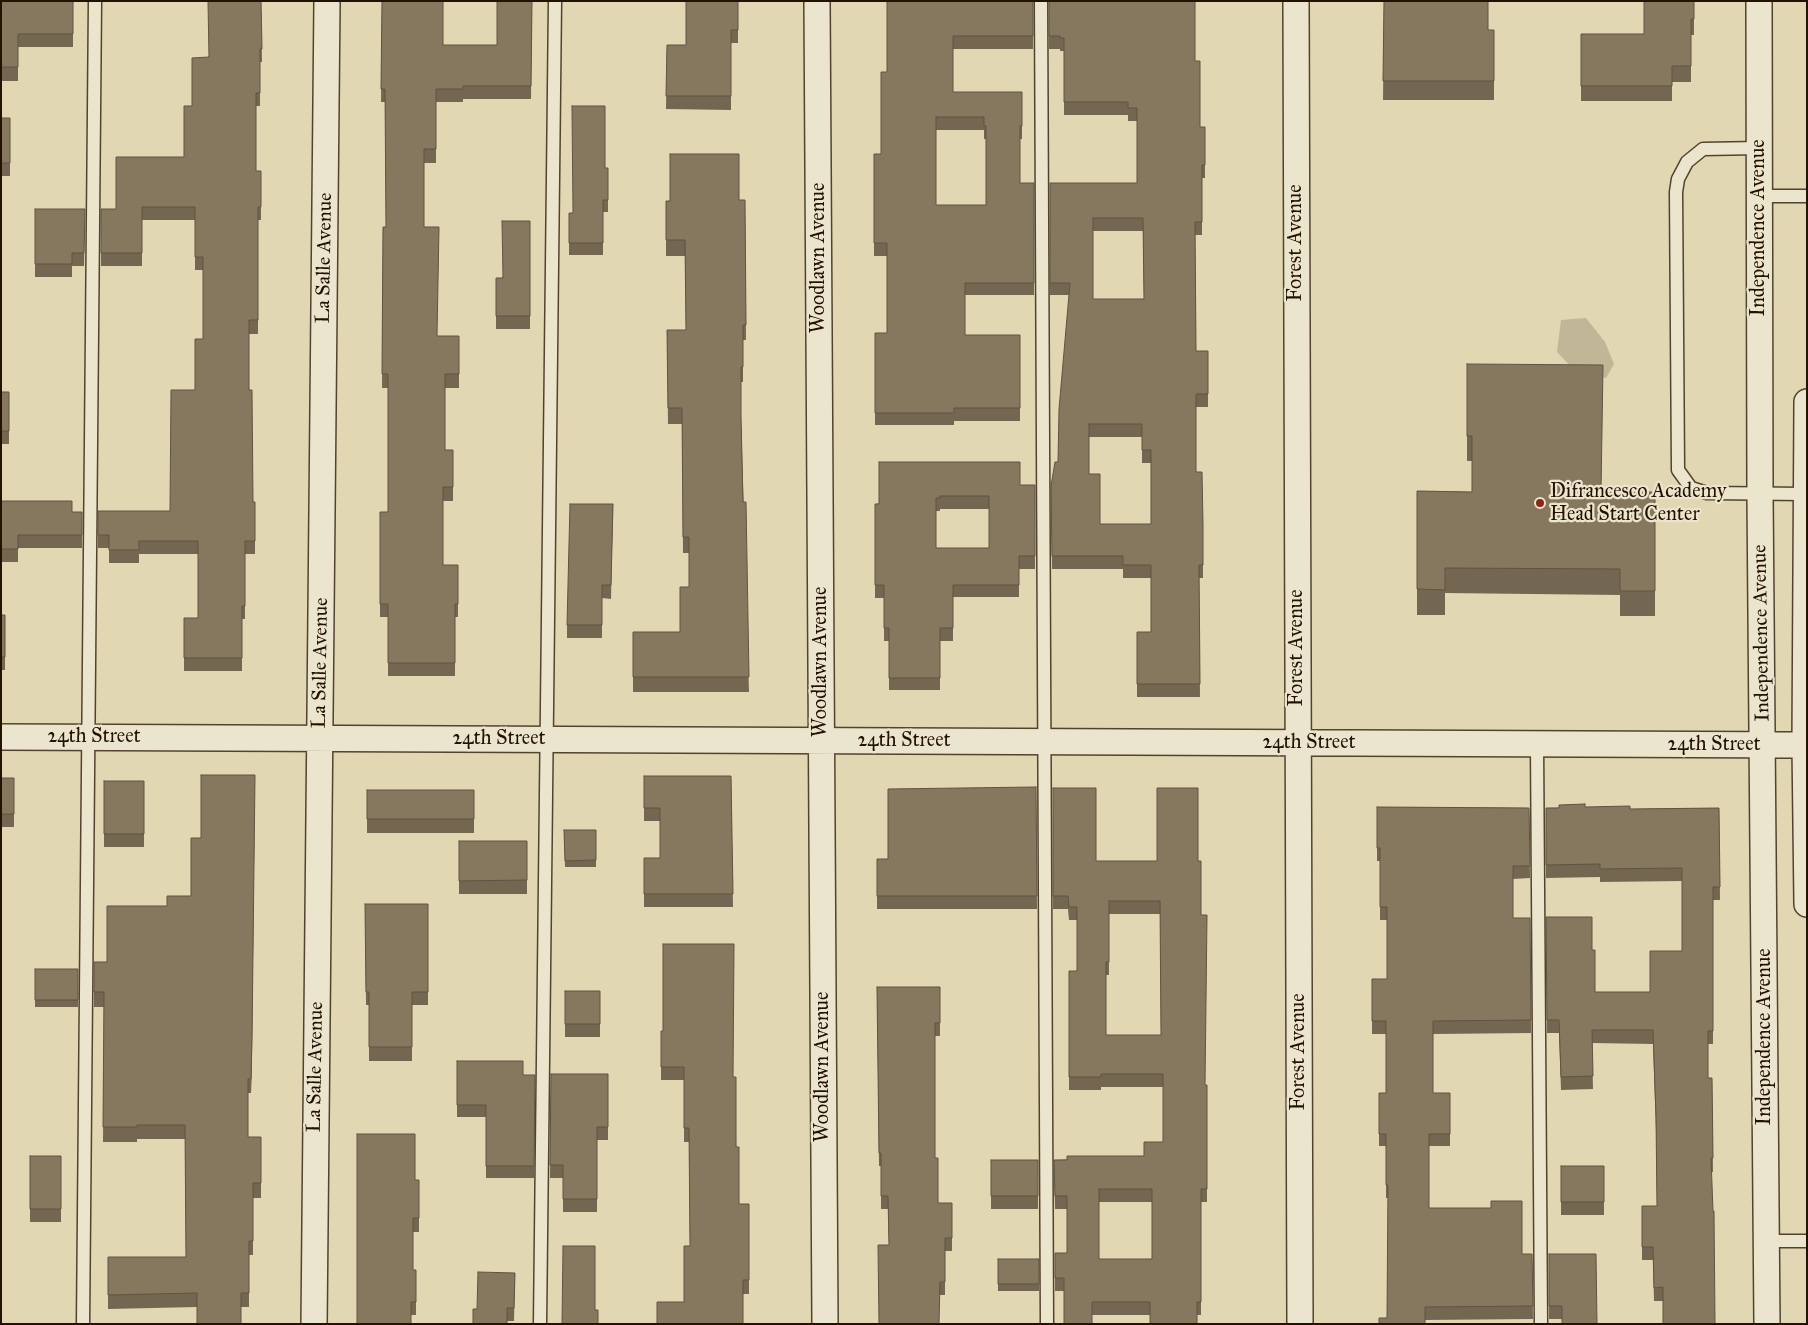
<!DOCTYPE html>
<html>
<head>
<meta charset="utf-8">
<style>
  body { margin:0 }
  #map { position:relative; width:1808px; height:1325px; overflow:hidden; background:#e1d7b3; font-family:"IM FELL Great Primer",serif }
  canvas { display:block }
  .frame { position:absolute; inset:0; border:2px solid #241201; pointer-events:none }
</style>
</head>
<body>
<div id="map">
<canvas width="1808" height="1325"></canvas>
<div class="frame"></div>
</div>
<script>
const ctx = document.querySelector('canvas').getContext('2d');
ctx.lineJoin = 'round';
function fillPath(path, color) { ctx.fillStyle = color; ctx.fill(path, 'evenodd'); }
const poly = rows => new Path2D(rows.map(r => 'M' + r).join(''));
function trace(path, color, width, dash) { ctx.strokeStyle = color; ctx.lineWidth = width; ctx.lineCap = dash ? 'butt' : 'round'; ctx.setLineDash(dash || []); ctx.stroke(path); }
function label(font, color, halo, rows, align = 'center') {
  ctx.font = font + ' "IM FELL Great Primer",serif'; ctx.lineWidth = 4.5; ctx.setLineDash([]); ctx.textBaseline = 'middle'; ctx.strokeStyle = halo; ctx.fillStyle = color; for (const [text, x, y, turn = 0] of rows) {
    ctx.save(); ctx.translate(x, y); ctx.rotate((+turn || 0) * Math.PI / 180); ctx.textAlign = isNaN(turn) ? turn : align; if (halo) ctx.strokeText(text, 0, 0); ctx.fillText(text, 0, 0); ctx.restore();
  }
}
fillPath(poly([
  [1586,318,1605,342,1614,364,1606,378,1576,372,1557,352,1561,320]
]), '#c1b695');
const service = poly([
  [1041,1,1047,1324],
  [1759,148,1703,149,1687,162,1678,179,1676,192,1678,470,1691,488,1707,493,1806,494],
  [1759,196,1807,196],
  [1537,744,1541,1324],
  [1766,1241,1807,1241],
  [83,1324,95,1],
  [540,1324,555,1]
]);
const minor = poly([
  [817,1,825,1324],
  [1296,1,1300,1324],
  [1759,1,1760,495,1767,1324],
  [1807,402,1805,745,1807,904],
  [1,737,1807,745],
  [314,1324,327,1]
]);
trace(service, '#53432e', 15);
trace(minor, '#53432e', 28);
trace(service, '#ece5ce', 12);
trace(minor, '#ece5ce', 25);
fillPath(poly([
  [1,1,73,1,73,47,18,47,18,81,1,81],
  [261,1,262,62,260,62,260,106,256,106,256,171,261,171,261,220,258,220,258,334,249,334,249,390,253,502,255,502,255,554,245,554,245,619,242,619,242,671,184,671,184,618,198,618,198,554,139,554,139,563,109,563,109,548,98,548,98,511,170,511,195,390,203,339,203,270,195,270,195,220,142,220,142,266,101,266,101,209,116,209,184,157,192,106,208,57],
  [382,1,443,45,497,45,532,1,531,99,463,99,463,102,436,102,436,163,424,163,424,227,437,336,459,336,459,388,445,388,445,450,453,450,453,501,443,501,443,565,458,565,458,617,455,617,455,676,388,676,388,617,380,617,380,512,388,512,388,388,382,388,383,227,386,227,385,102,381,102],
  [738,1,738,43,731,43,731,110,666,109,667,45,686,45],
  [887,1,1033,1,1033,49,953,49,953,92,1022,92,1022,139,1020,139,1020,183,1034,183,1034,295,965,295,965,335,1020,335,1020,421,954,421,954,425,875,425,875,333,887,333,887,256,874,256,874,154,881,154,887,72],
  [936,130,984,130,984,139,986,139,986,205,936,205],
  [1049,1,1195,61,1200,127,1205,127,1205,178,1202,178,1202,235,1195,235,1196,351,1208,351,1208,407,1196,407,1196,472,1203,524,1203,578,1199,578,1200,697,1137,697,1137,632,1151,632,1151,578,1123,578,1123,569,1052,569,1051,486,1058,462,1069,295,1050,295,1050,183,1137,183,1137,121,1128,121,1128,115,1064,115,1064,51,1060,51,1060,49,1049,49],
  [1093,231,1143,231,1144,299,1093,299],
  [1089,437,1142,437,1142,463,1151,463,1151,524,1100,524,1089,474],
  [1384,1,1488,30,1494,30,1494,100,1383,100],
  [1694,1,1694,35,1691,35,1691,82,1672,82,1672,101,1581,101,1581,34,1644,34],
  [1,118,10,118,10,176,1,176],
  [605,168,608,168,608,212,603,212,603,255,569,255,569,213,573,213],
  [745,200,746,340,743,340,743,382,741,382,741,416,749,692,633,692,633,632,680,632,689,587,689,553,683,553,682,424,668,424,667,330,686,330,685,256,666,256,666,201],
  [35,209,85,209,84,266,72,266,72,277,35,277],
  [530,221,530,329,496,329,496,278,502,278],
  [1467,364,1602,492,1655,492,1655,616,1620,616,1620,595,1445,593,1445,615,1417,615,1417,491,1472,492,1472,461,1467,461],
  [1,392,9,392,9,444,1,444],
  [1020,485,1035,485,1035,569,1019,569,1019,597,953,597,953,641,940,641,940,690,889,690,889,641,884,641,884,598,875,598,875,504],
  [940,509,989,509,989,548,936,548,936,511,940,511],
  [1,501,72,512,82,512,82,548,18,548,18,562,1,562],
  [613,504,611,599,602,598,602,638,567,638,567,625],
  [1,615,5,615,5,670,1,670],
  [644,776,731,776,733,907,644,907,644,858,660,858,660,821,644,821],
  [1,778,14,778,14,827,1,827],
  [104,781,144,781,144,847,104,847],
  [1036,787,1037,909,877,909,877,859,888,859],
  [1053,788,1096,861,1198,861,1201,915,1205,1085,1207,1085,1207,1202,1201,1202,1201,1315,1092,1315,1064,1291,1055,1291,1055,1253,1067,1253,1067,1209,1055,1209,1054,1160,1144,1156,1163,1142,1163,1087,1101,1087,1101,1090,1069,1090,1069,971,1077,971,1077,920,1069,920,1068,909,1053,909],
  [1109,914,1160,914,1161,1035,1106,1035,1106,975,1109,975],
  [1099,1202,1152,1202,1152,1259,1099,1259],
  [367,790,474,790,474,833,367,833],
  [1377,807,1529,808,1530,878,1513,879,1513,918,1530,918,1531,1033,1433,1034,1433,1093,1450,1093,1450,1146,1429,1146,1429,1208,1522,1254,1532,1254,1533,1319,1425,1320,1387,1318,1388,1198,1386,1198,1386,1146,1379,1146,1379,1093,1386,1093,1386,1034,1372,1034,1372,979,1387,979,1387,920,1380,920,1380,861,1377,861],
  [1585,807,1630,809,1719,808,1720,900,1713,900,1713,1044,1708,1044,1708,1078,1712,1078,1713,1172,1711,1172,1663,1301,1654,1301,1653,1260,1642,1260,1642,1206,1657,1206,1656,1130,1653,1044,1592,1043,1593,1089,1561,1090,1559,1033,1547,1033,1546,917,1592,950,1595,992,1650,992,1682,951,1682,881,1600,882,1600,877,1546,878,1546,808],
  [564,830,596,830,596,867,565,867],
  [459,841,527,841,527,894,459,894],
  [365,904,428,904,428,1005,412,1005,412,1061,369,1061,369,1005,366,1005],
  [94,962,252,1053,251,1093,248,1093,248,1137,261,1137,261,1198,253,1198,253,1255,249,1255,249,1307,197,1307,108,1309,108,1257,186,1257,185,1139,137,1139,137,1142,103,1142,104,1007,94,1007],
  [35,969,78,969,78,1007,35,1007],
  [877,987,940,987,940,1036,935,1036,935,1158,938,1203,952,1203,952,1251,945,1251,945,1295,940,1295,889,1245,888,1209,881,1209,881,1166,879,1166],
  [565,991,600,991,600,1037,565,1037],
  [661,1031,733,1077,739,1204,749,1204,749,1294,743,1294,684,1302,690,1246,689,1142,684,1142,684,1080,661,1080],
  [457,1061,523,1075,535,1075,534,1178,486,1178,486,1117,457,1117],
  [551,1074,608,1074,608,1140,597,1140,597,1212,563,1212,563,1178,550,1178],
  [30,1156,61,1156,61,1222,30,1222],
  [991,1160,1038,1160,1038,1209,991,1209],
  [1561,1166,1604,1166,1604,1215,1561,1215],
  [419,1180,419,1232,413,1232,413,1270,416,1270,416,1315,411,1315,357,1324],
  [1549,1254,1596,1254,1562,1319,1549,1319],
  [998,1259,1039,1259,1039,1291,998,1291],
  [515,1273,514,1321,507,1321,477,1309]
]), '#736751');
fillPath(poly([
  [255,775,252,1053,251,1093,251,1079]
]), '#5e5442');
const building = poly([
  [1,1,73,1,73,34,18,34,18,67,1,67,1,1],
  [208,1,261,1,262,49,260,49,260,93,256,93,256,171,261,171,261,207,258,207,258,320,249,320,249,390,252,390,253,502,255,502,255,541,245,541,245,606,242,606,242,658,184,658,184,618,198,618,198,541,139,541,139,550,109,550,109,535,98,535,98,511,170,511,171,390,195,390,195,339,203,339,203,257,195,257,195,207,142,207,142,253,101,253,101,209,116,209,116,157,184,157,184,106,192,106,192,58,209,57,208,1],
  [382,1,443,1,443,45,497,45,497,1,532,1,531,86,463,86,463,89,436,89,436,149,424,149,424,227,439,227,437,336,459,336,459,374,445,374,445,450,453,450,453,487,443,487,443,565,458,565,458,604,455,604,455,663,388,663,388,604,380,604,380,512,388,512,388,374,382,374,383,227,386,227,385,89,381,89,382,1],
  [686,1,738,1,738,30,731,30,731,96,666,96,667,45,686,45,686,1],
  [887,1,1033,1,1033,36,953,36,953,92,1022,92,1022,126,1020,126,1020,183,1034,183,1034,283,965,283,965,335,1020,335,1020,408,954,408,954,413,875,413,875,333,887,333,887,243,874,243,874,154,881,154,881,72,887,72,887,1],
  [936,117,984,117,984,126,986,126,986,205,936,205,936,117],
  [1049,1,1195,1,1195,61,1200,61,1200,127,1205,127,1205,165,1202,165,1202,222,1195,222,1196,351,1208,351,1208,394,1196,394,1196,472,1202,472,1203,524,1203,565,1199,565,1200,684,1137,684,1137,632,1151,632,1151,565,1123,565,1123,556,1052,556,1051,486,1055,462,1058,462,1059,409,1070,283,1050,283,1050,183,1137,183,1137,108,1128,108,1128,102,1064,102,1064,38,1060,38,1060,36,1049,36,1049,1],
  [1093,218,1143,218,1144,299,1093,299,1093,218],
  [1089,424,1142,424,1142,450,1151,450,1151,524,1100,524,1100,474,1089,474,1089,424],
  [1384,1,1488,1,1488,30,1494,30,1494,81,1383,81,1384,1],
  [1644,1,1694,1,1694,19,1691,19,1691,66,1672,66,1672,86,1581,86,1581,34,1644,34,1644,1],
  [572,106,605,106,605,168,608,168,608,200,603,200,603,243,569,243,569,213,573,213,572,106],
  [1,118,10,118,10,163,1,163,1,118],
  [670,154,739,154,739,200,745,200,746,325,743,325,743,367,741,367,741,416,743,502,746,502,749,677,633,677,633,632,680,632,680,587,689,587,689,537,683,537,682,408,668,408,667,330,686,330,685,240,666,240,666,201,670,201,670,154],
  [35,209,85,209,84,253,72,253,72,264,35,264,35,209],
  [502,221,530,221,530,316,496,316,496,278,503,278,502,221],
  [1467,364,1603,365,1601,492,1655,492,1655,591,1620,591,1620,569,1445,568,1445,590,1417,589,1417,491,1472,492,1472,436,1467,436,1467,364],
  [1,392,9,392,9,431,1,431,1,392],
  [879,462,1020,462,1020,485,1035,485,1035,556,1019,556,1019,585,953,585,953,628,940,628,940,678,889,678,889,628,884,628,884,585,875,585,875,504,879,504,879,462],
  [940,496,989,496,989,548,936,548,936,498,940,498,940,496],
  [1,501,72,501,72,512,82,512,82,535,18,535,18,549,1,549,1,501],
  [570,504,613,504,611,585,602,585,602,625,567,625,570,504],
  [1,615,5,615,5,657,1,657,1,615],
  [201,775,255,775,252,1039,251,1079,248,1079,248,1137,261,1137,261,1183,253,1183,253,1241,249,1241,249,1293,241,1293,241,1324,197,1324,197,1293,108,1295,108,1257,186,1257,185,1125,137,1125,137,1127,103,1127,104,992,94,992,94,962,107,962,107,906,167,906,167,896,191,896,191,838,201,838,201,775],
  [644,776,731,776,733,894,644,894,644,858,660,858,660,808,644,808,644,776],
  [1,778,14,778,14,814,1,814,1,778],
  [104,781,144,781,144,834,104,834,104,781],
  [1036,787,1037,896,877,896,877,859,888,859,888,789,1036,787],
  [1053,788,1096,788,1096,861,1157,861,1157,788,1198,788,1198,861,1201,861,1201,915,1207,915,1205,1085,1207,1085,1207,1189,1201,1189,1201,1302,1197,1302,1197,1324,1150,1324,1150,1302,1092,1302,1092,1324,1064,1324,1064,1278,1055,1278,1055,1253,1067,1253,1067,1196,1055,1196,1054,1160,1067,1160,1067,1156,1144,1156,1144,1142,1163,1142,1163,1074,1101,1074,1101,1077,1069,1077,1069,971,1077,971,1077,907,1069,907,1068,896,1053,896,1053,788],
  [1109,901,1160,901,1161,1035,1106,1035,1106,962,1109,962,1109,901],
  [1099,1189,1152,1189,1152,1259,1099,1259,1099,1189],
  [367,790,474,790,474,819,367,819,367,790],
  [1585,804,1585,807,1630,806,1630,809,1719,808,1720,887,1713,887,1713,1031,1708,1031,1708,1078,1712,1078,1713,1158,1711,1158,1713,1211,1714,1211,1715,1324,1663,1324,1663,1287,1654,1288,1653,1247,1642,1247,1642,1206,1657,1206,1656,1117,1653,1030,1592,1030,1593,1076,1561,1077,1559,1020,1547,1020,1546,917,1592,917,1592,950,1595,950,1595,992,1650,992,1650,951,1682,951,1682,868,1600,869,1600,864,1546,865,1546,808,1559,808,1559,805,1585,804],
  [1377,807,1529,808,1530,866,1513,866,1513,918,1530,918,1531,1020,1433,1021,1433,1093,1450,1093,1450,1134,1429,1134,1429,1208,1491,1208,1491,1201,1522,1201,1522,1254,1532,1254,1533,1306,1425,1307,1425,1324,1379,1324,1379,1318,1387,1318,1388,1185,1386,1185,1386,1134,1379,1134,1379,1093,1386,1093,1386,1021,1372,1021,1372,979,1387,979,1387,907,1380,907,1380,848,1377,848,1377,807],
  [564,830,596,830,596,860,565,861,564,830],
  [459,841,527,841,527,880,459,881,459,841],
  [365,904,428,904,428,992,412,992,412,1047,369,1047,369,992,366,992,365,904],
  [663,944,734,944,733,1077,736,1077,736,1147,739,1147,739,1204,749,1204,749,1280,743,1280,743,1324,657,1324,657,1302,684,1302,684,1246,690,1246,689,1128,684,1128,684,1067,661,1067,661,1031,663,1031,663,944],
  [35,969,78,969,78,1000,35,1000,35,969],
  [877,987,940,987,940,1023,935,1023,935,1158,938,1158,938,1203,952,1203,952,1238,945,1238,945,1282,940,1282,939,1324,879,1324,878,1245,889,1245,888,1196,881,1196,881,1153,879,1153,877,987],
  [565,991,600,991,600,1024,565,1024,565,991],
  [457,1061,523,1061,523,1075,535,1075,534,1166,486,1166,486,1105,457,1105,457,1061],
  [551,1074,608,1074,608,1127,597,1127,597,1199,563,1199,563,1165,550,1165,551,1074],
  [357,1134,415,1134,415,1180,419,1180,419,1218,413,1218,413,1270,416,1270,416,1302,411,1302,411,1324,357,1324,357,1134],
  [30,1156,61,1156,61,1209,30,1209,30,1156],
  [991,1160,1038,1160,1038,1196,991,1196,991,1160],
  [1561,1166,1604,1166,1604,1202,1561,1202,1561,1166],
  [563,1246,595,1246,595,1310,598,1310,598,1324,562,1324,563,1246],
  [1549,1254,1596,1254,1597,1324,1562,1324,1562,1306,1549,1306,1549,1254],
  [998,1259,1039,1259,1039,1284,998,1284,998,1259],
  [478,1272,515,1273,514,1308,507,1308,507,1324,473,1324,473,1309,477,1309,478,1272]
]);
fillPath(building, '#86785e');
trace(building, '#5e5442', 1);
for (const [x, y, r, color] of [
  [1540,503,5,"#8f2418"]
]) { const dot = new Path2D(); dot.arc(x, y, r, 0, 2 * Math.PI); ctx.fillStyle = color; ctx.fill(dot); trace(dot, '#ece5ce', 2); }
label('20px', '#241201', '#ece5ce', [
  ["Independence Avenue",1759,228,-90],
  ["Forest Avenue",1296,243,-90],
  ["La Salle Avenue",325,258,-89],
  ["Woodlawn Avenue",819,258,-90],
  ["Independence Avenue",1762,633,-91],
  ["Forest Avenue",1297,648,-90],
  ["Woodlawn Avenue",821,662,-90],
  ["La Salle Avenue",321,663,-89],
  ["24th Street",94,737],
  ["24th Street",499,739],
  ["24th Street",904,741],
  ["24th Street",1309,743],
  ["24th Street",1714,745],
  ["Independence Avenue",1765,1037,-90],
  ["Forest Avenue",1299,1052,-90],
  ["La Salle Avenue",316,1067,-89],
  ["Woodlawn Avenue",823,1067,-90]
]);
label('20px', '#241201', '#ece5ce', [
  ["Difrancesco Academy",1550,492],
  ["Head Start Center",1550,515]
], 'left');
</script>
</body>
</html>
